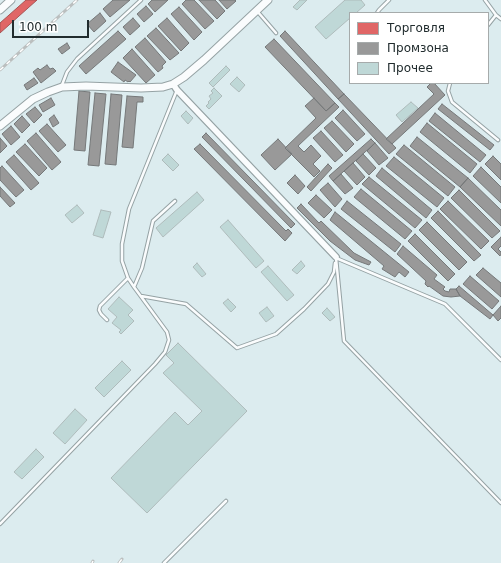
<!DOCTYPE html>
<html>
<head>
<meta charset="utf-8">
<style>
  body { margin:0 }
  #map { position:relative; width:501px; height:563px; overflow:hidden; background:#dcecef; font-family:"DejaVu Sans",sans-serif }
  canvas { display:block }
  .legend { position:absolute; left:349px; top:12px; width:140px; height:72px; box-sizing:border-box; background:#fff; border:1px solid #a6abab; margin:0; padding:5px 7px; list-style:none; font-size:12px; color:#212c2e }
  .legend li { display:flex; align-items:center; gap:8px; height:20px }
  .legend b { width:20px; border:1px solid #a6abab }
  .scale { position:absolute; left:12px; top:20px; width:77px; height:18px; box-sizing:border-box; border:2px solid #212c2e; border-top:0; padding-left:5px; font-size:12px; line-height:14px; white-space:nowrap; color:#212c2e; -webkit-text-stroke:3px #fff; paint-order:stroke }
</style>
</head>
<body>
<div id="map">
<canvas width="501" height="563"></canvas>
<ul class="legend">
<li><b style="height:11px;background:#e06666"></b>Торговля</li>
<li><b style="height:11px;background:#999"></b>Промзона</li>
<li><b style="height:11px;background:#bfd8d7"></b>Прочее</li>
</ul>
<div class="scale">100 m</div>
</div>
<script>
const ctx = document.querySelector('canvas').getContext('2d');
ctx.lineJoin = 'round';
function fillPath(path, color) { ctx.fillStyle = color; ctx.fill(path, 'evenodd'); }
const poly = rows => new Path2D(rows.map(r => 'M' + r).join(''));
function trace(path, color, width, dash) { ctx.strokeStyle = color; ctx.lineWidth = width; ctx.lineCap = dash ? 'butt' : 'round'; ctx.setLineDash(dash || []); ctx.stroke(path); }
const shops = poly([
  [26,0,37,0,0,33,0,23,26,0]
]);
fillPath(shops, '#e06666');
trace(shops, '#a75555', 1);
const industry = poly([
  [113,0,130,0,110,17,103,9,113,0],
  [152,0,168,0,155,12,148,4,152,0],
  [186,0,194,0,214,21,205,29,182,4,186,0],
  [199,0,215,0,225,11,217,19,199,0],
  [219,0,235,0,236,1,227,9,219,0],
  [146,6,153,14,144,22,137,14,146,6],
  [179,7,202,32,194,40,171,14,179,7],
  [100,13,106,21,94,32,87,24,100,13],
  [133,18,140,26,130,35,123,27,133,18],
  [167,18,189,43,181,51,158,26,167,18],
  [156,28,179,53,170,60,147,36,156,28],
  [118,31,126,39,86,74,79,66,118,31],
  [285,31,344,94,338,99,280,36,285,31],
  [145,38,166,62,162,66,163,68,158,72,135,47,145,38],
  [274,39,335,103,326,111,265,47,274,39],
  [67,43,70,48,62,54,58,49,67,43],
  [132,49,155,75,146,83,123,58,132,49],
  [118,62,136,75,130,82,129,81,128,82,125,80,124,82,111,72,118,62],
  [47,65,50,69,53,68,56,71,41,83,33,72,38,68,40,70,47,65],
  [34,78,38,83,27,90,24,85,34,78],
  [431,83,434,83,445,95,392,144,386,139,434,94,427,87,431,83],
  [79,91,90,92,85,151,74,150,79,91],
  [95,93,106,94,99,166,88,165,95,93],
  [111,94,122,95,116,165,105,164,111,94],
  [344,94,396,148,389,154,338,99,344,94],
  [127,96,143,97,143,102,137,102,133,148,122,147,127,96],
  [51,98,55,105,43,112,39,105,51,98],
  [314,98,326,111,335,103,339,107,298,146,304,152,311,145,321,156,313,164,320,171,314,177,285,148,316,118,305,106,314,98],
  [442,104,494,145,490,150,438,109,442,104],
  [35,107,42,115,34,123,26,114,35,107],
  [343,110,365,134,357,141,335,118,343,110],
  [435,113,486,155,480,162,429,121,435,113],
  [54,115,59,123,53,127,49,119,54,115],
  [22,116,30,125,22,133,14,124,22,116],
  [332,121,354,144,346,152,324,128,332,121],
  [427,123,477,164,470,173,420,132,427,123],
  [47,124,66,145,58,152,39,131,47,124],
  [11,126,20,137,11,145,2,134,11,126],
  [321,131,343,155,335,162,313,138,321,131],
  [36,133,61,162,52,170,27,141,36,133],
  [206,133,295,224,291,228,202,137,206,133],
  [417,137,468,178,460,187,410,146,417,137],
  [0,138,7,146,0,153,0,138],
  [278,139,292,154,275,170,261,155,278,139],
  [371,139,375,143,333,181,329,176,371,139],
  [375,143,388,158,379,165,367,151,375,143],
  [25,144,47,168,39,176,16,152,25,144],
  [200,144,286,231,288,229,292,233,285,241,194,149,200,144],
  [404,145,455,187,448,196,396,154,404,145],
  [363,154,376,168,369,175,356,161,363,154],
  [14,155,39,183,31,190,6,162,14,155],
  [493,156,501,164,501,180,485,164,493,156],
  [394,157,444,198,437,207,386,166,394,157],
  [353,163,365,177,357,185,344,171,353,163],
  [328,164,332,168,311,191,307,187,328,164],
  [2,166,24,190,16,197,0,180,0,168,2,166],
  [481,167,501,187,501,203,473,176,481,167],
  [382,168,432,210,426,218,376,176,382,168],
  [341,174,353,188,345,194,333,181,341,174],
  [295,175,305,186,298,194,287,183,295,175],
  [369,177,422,220,415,228,362,184,369,177],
  [468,178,501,210,501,226,460,187,468,178],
  [328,183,342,199,335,207,320,190,328,183],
  [0,187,15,203,10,207,0,196,0,187],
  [361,189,412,231,405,239,354,197,361,189],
  [459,190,500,231,492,238,451,198,459,190],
  [316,195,332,210,324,218,308,203,316,195],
  [347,201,401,244,395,252,341,209,347,201],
  [448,201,489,241,481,249,440,209,448,201],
  [301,204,319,223,321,221,354,253,371,262,369,265,355,260,330,241,297,208,301,204],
  [438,211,481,255,474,261,431,218,438,211],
  [335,212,409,272,405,277,399,272,395,277,382,269,384,266,330,220,335,212],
  [427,222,467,262,459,270,419,230,427,222],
  [415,234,455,274,448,281,408,241,415,234],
  [501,237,501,246,498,249,501,252,501,254,500,256,491,247,501,237],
  [403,246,437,275,434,279,445,287,443,289,445,291,449,292,450,289,456,289,460,296,451,297,443,296,429,286,428,287,425,284,426,281,397,254,403,246],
  [483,268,501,283,501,297,476,275,483,268],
  [470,276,499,301,492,309,463,284,470,276],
  [459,286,493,315,490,319,460,296,456,289,459,286],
  [501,306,501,318,498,321,493,315,501,306]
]);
fillPath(industry, '#999');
trace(industry, '#757879', 1);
const building = poly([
  [300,0,307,0,297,10,293,7,300,0],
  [345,0,361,0,365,5,356,13,350,13,350,18,326,39,315,27,345,0],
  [226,66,230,70,213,87,209,83,226,66],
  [237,77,245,85,239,92,230,84,237,77],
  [214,88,222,96,209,109,206,106,209,103,208,102,211,99,209,96,213,93,211,91,214,88],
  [411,102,418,108,402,122,396,115,411,102],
  [186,111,193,118,188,124,181,116,186,111],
  [168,154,179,165,173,171,162,160,168,154],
  [197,192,204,200,163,237,156,228,197,192],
  [77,205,84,213,72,223,65,215,77,205],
  [101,210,111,212,103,238,93,235,101,210],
  [228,220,264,261,256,268,220,227,228,220],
  [301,261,305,266,297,274,292,270,301,261],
  [197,263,206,274,202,277,193,267,197,263],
  [268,266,294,295,287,301,261,272,268,266],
  [119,297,133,310,128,315,134,321,121,334,119,332,121,330,112,323,117,317,108,309,119,297],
  [228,299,236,307,231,312,223,303,228,299],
  [267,307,274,316,266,322,259,313,267,307],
  [327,308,335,317,330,321,322,313,327,308],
  [178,343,247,411,147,513,111,478,175,412,188,425,202,411,163,373,174,363,166,355,178,343],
  [122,361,131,370,104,397,95,388,122,361],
  [75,409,87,420,65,444,53,433,75,409],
  [36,449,44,457,22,479,14,472,36,449]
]);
fillPath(building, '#bfd8d7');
trace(building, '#aebbbb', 1);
const service = poly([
  [485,0,496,15,501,19],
  [257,11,276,33],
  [377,13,379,10,389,0],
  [488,25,496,15],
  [450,83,448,91,452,102,498,140],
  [62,85,67,72,77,59,141,0],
  [336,258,344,341,501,503],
  [336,258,445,304,501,360],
  [134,287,142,268,153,221,175,201],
  [141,296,186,304,237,348,276,334,304,309,328,284,334,272,335,263],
  [107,320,101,314,99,310,100,306,128,278],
  [0,524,155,364,165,352,169,340,167,332,134,287,128,278,122,261,122,244,129,209,177,90],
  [164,563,226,501]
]);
const minor = poly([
  [173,84,177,90,336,257]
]);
const tertiary = poly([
  [0,10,11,0],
  [0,126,33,99,48,92,62,87,86,86,141,88,163,87,173,84,184,77,204,60,268,0]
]);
trace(service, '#95a2a4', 4.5);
trace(minor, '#95a2a4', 8);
trace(tertiary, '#95a2a4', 9);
trace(service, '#fafcfd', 2.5);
trace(minor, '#fafcfd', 5.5);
trace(tertiary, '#fafcfd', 7);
const rail = poly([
  [0,70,77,0],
  [92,563,93,561],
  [119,563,122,559]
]);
trace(rail, '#bbbfbf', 3);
trace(rail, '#fff', 1.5, [4.5]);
</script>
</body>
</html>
